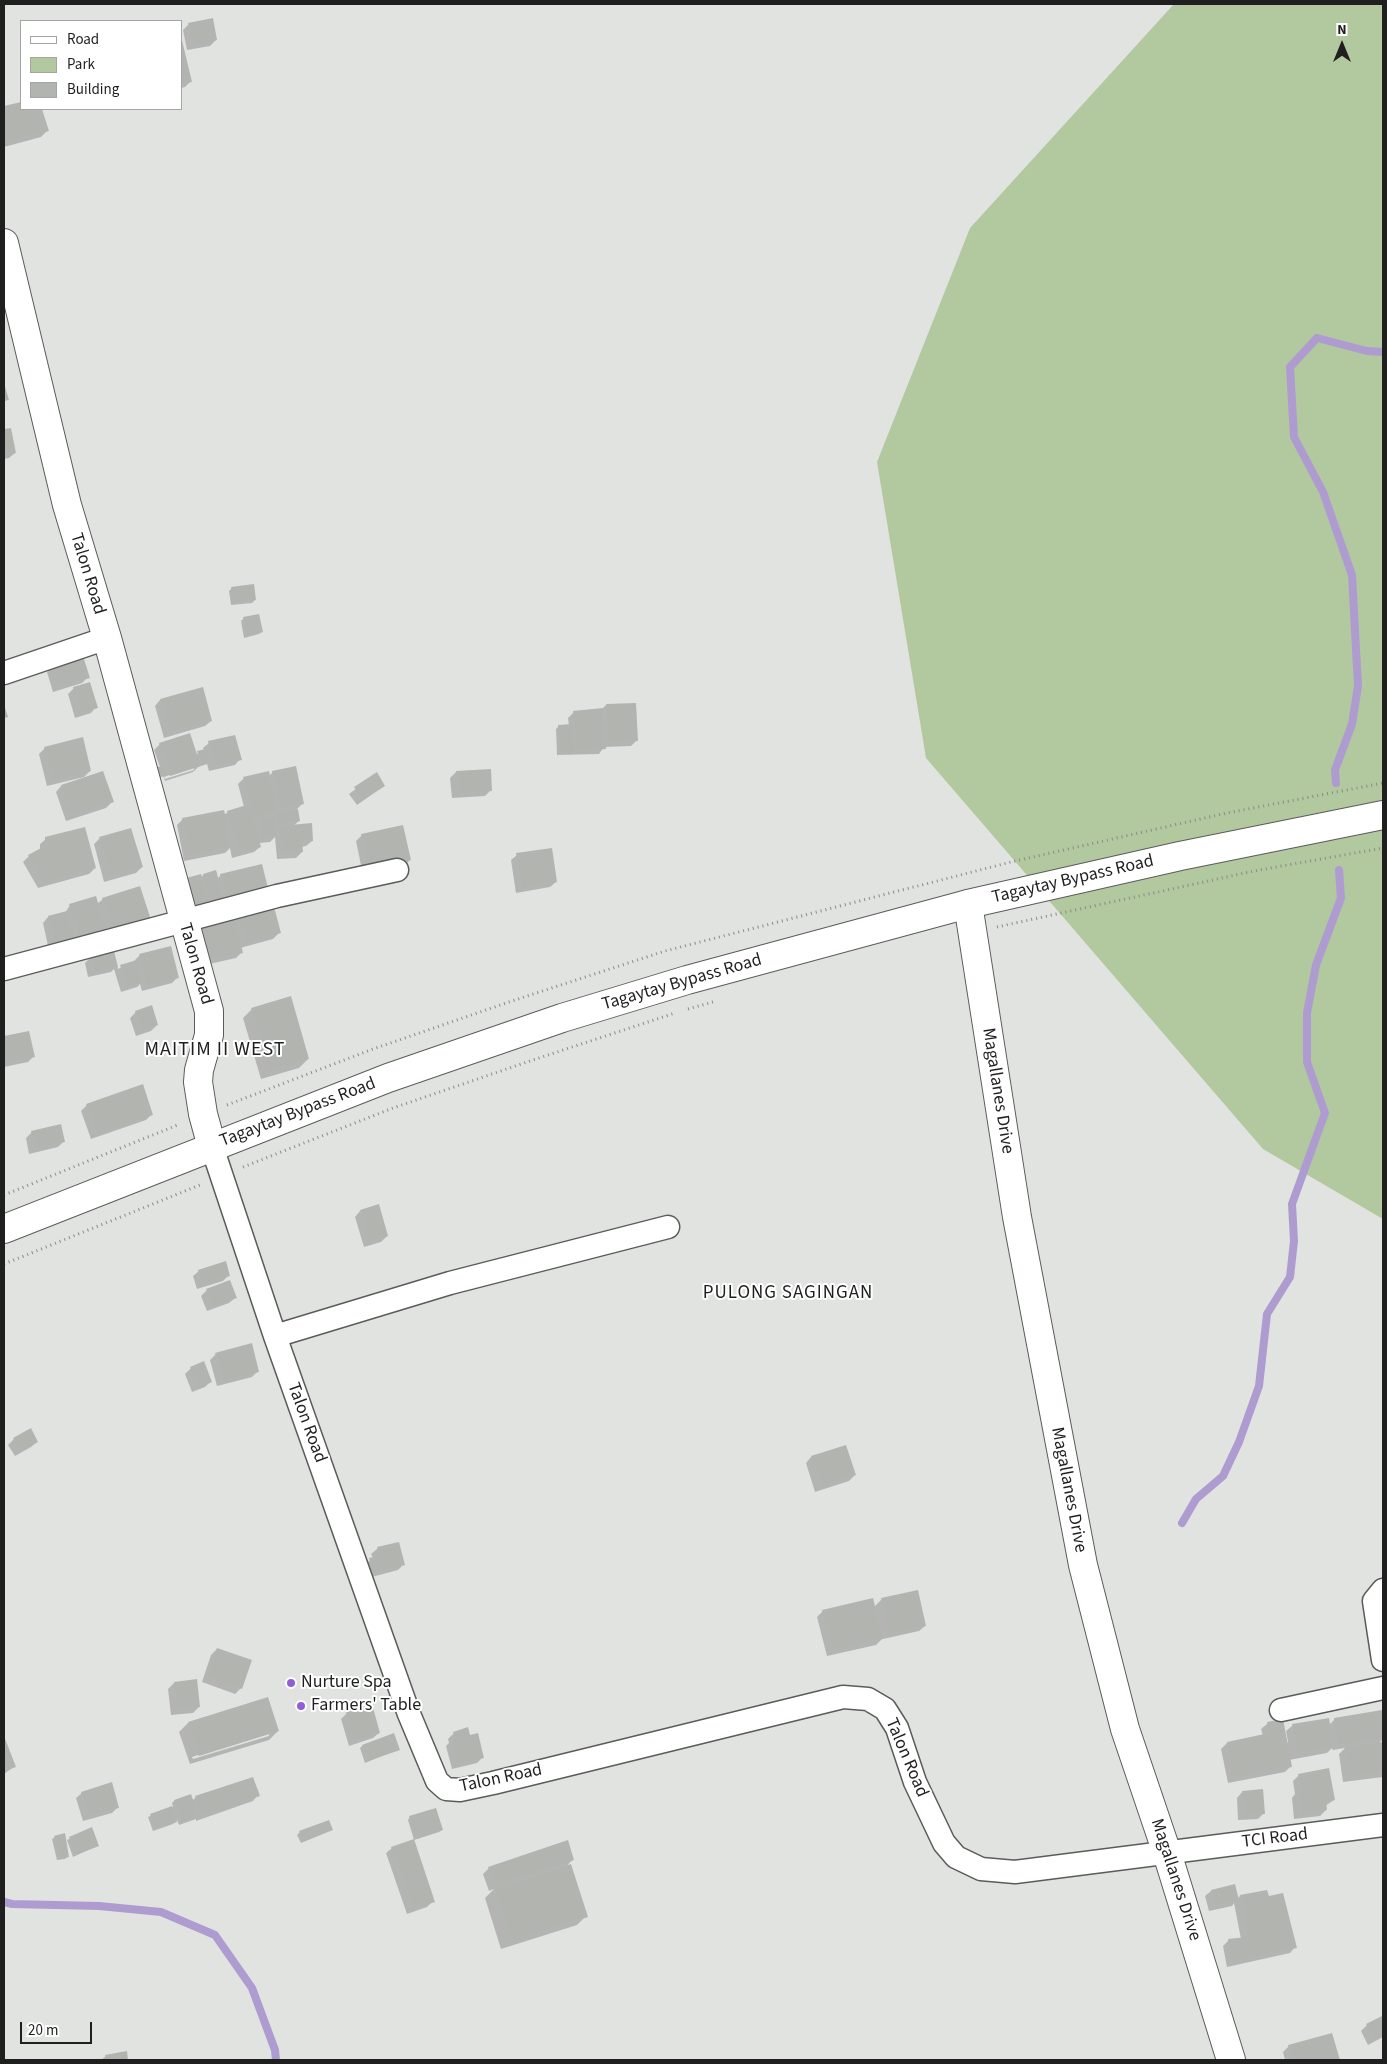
<!DOCTYPE html>
<html>
<head>
<meta charset="utf-8">
<style>
  body { margin:0 }
  #map { position:relative; width:1387px; height:2064px; overflow:hidden; background:#e1e3e0; font-family:"Source Sans 3",sans-serif }
  canvas { display:block }
  .frame { position:absolute; inset:0; border:5px solid #1e1f1e; pointer-events:none }
  .legend { position:absolute; left:20px; top:20px; width:162px; height:90px; box-sizing:border-box; background:#fff; border:1px solid #a5a5a5; margin:0; padding:6px 9px; list-style:none; font-size:15px; color:#1e1f1e }
  .legend li { display:flex; align-items:center; gap:10px; height:25px }
  .legend b { width:25px; border:1px solid #a5a5a5 }
  .north { position:absolute; left:1317px; top:20px; width:50px; height:50px; -webkit-text-stroke:4px #fff; paint-order:stroke; rotate:0deg; font-size:14px; font-weight:700; line-height:20px; text-align:center; color:#1e1f1e }
  .north::after { content:''; display:block; margin:auto; width:18px; height:22px; background:#1e1f1e; clip-path:polygon(50% 0,100% 100%,50% 72%,0 100%) }
  .scale { position:absolute; left:20px; top:2022px; width:72px; height:22px; box-sizing:border-box; border:2px solid #1e1f1e; border-top:0; padding-left:6px; font-size:15px; line-height:18px; white-space:nowrap; color:#1e1f1e; -webkit-text-stroke:4px #fff; paint-order:stroke }
</style>
</head>
<body>
<div id="map">
<canvas width="1387" height="2064"></canvas>
<div class="frame"></div>
<ul class="legend">
<li><b style="height:6px;background:#fff"></b>Road</li>
<li><b style="height:14px;background:#b2c89e"></b>Park</li>
<li><b style="height:14px;background:#b2b4b0"></b>Building</li>
</ul>
<div class="north">N</div>
<div class="scale">20 m</div>
</div>
<script>
const ctx = document.querySelector('canvas').getContext('2d');
ctx.lineJoin = 'round';
function fillPath(path, color) { ctx.fillStyle = color; ctx.fill(path, 'evenodd'); }
const poly = rows => new Path2D(rows.map(r => 'M' + r).join(''));
function trace(path, color, width, dash) { ctx.strokeStyle = color; ctx.lineWidth = width; ctx.lineCap = dash ? 'butt' : 'round'; ctx.setLineDash(dash || []); ctx.stroke(path); }
function label(font, color, halo, rows, align = 'center') {
  ctx.font = font + ' "Source Sans 3",sans-serif'; ctx.lineWidth = 4; ctx.setLineDash([]); ctx.textBaseline = 'middle'; ctx.strokeStyle = halo; ctx.fillStyle = color; for (const [text, x, y, turn = 0] of rows) {
    ctx.save(); ctx.translate(x, y); ctx.rotate((+turn || 0) * Math.PI / 180); ctx.textAlign = isNaN(turn) ? turn : align; if (halo) ctx.strokeText(text, 0, 0); ctx.fillText(text, 0, 0); ctx.restore();
  }
}
fillPath(poly([
  [1174,4,1383,4,1383,1219,1263,1149,926,758,877,462,970,228]
]), '#b2c89e');
fillPath(poly([
  [189,24,216,40,210,46,187,50,183,30],
  [181,38,191,81,185,87,181,88],
  [21,103,21,109,41,109,47,131,41,137,4,147,4,108],
  [10,429,15,453,9,458,4,459,4,430],
  [232,588,255,600,252,603,231,605,229,591],
  [258,615,262,632,259,634,244,638,241,621,243,619],
  [53,667,88,677,82,683,53,692,47,672],
  [74,688,96,707,91,713,75,718,68,694],
  [160,700,211,721,205,726,164,738,155,706],
  [606,705,637,740,631,746,604,747,599,754,557,755,556,729,559,726,569,726,568,718,574,712,602,709],
  [209,743,240,759,235,765,209,771,207,764,198,767,193,772,165,781,154,750,160,744,195,755,204,751,203,748],
  [194,767,194,770,165,779,164,777],
  [45,748,90,771,84,777,47,786,39,754],
  [273,772,302,804,297,809,299,821,293,826,312,841,306,846,301,847,302,852,296,858,277,859,275,837,270,842,259,843,260,847,254,852,232,858,230,848,225,853,184,861,177,825,183,819,224,815,228,812,244,807,238,784,244,778,269,776],
  [456,772,491,790,485,796,452,798,450,778],
  [102,773,112,802,106,808,66,821,56,792,61,786],
  [376,774,384,786,357,805,349,794],
  [130,829,142,867,136,873,104,882,94,844,99,839],
  [362,835,410,860,404,866,363,875,356,841],
  [46,839,95,868,89,874,38,888,23,862,29,856,40,850,40,844],
  [517,855,556,882,550,887,516,893,511,860],
  [203,875,217,879,221,875,269,896,206,915,201,877],
  [103,899,150,919,50,955,43,923,48,917,65,913,70,905,97,904],
  [238,913,279,933,273,939,240,948,242,952,236,958,205,965,196,928],
  [113,952,118,969,134,961,140,955,178,977,172,983,142,991,140,984,137,987,121,992,114,969,111,972,88,977,85,963,91,957],
  [252,1009,308,1059,299,1068,261,1079,243,1018],
  [136,1012,157,1025,151,1031,136,1036,130,1018],
  [28,1032,33,1057,28,1062,4,1067,4,1037],
  [87,1105,152,1114,146,1120,91,1139,81,1111],
  [32,1132,64,1141,58,1147,29,1154,26,1138],
  [360,1211,387,1236,381,1242,364,1247,355,1217],
  [199,1271,229,1275,223,1281,197,1289,193,1276],
  [207,1290,235,1298,229,1303,207,1311,201,1296],
  [216,1354,258,1371,252,1377,217,1386,210,1360],
  [203,1363,210,1382,205,1387,192,1392,185,1374,190,1369],
  [14,1439,37,1442,31,1447,15,1456,8,1445],
  [811,1457,855,1475,849,1481,815,1492,806,1463],
  [398,1543,404,1564,398,1570,368,1578,364,1565,373,1558,371,1554,377,1549],
  [917,1591,925,1626,919,1631,883,1639,883,1638,876,1645,827,1656,817,1617,823,1611,874,1607,881,1600],
  [217,1649,241,1688,235,1694,202,1682,211,1655],
  [174,1683,199,1707,193,1713,171,1715,168,1689],
  [1381,1712,1383,1739,1378,1744,1383,1743,1383,1777,1343,1782,1339,1754,1345,1748,1333,1750,1332,1748,1327,1753,1289,1760,1291,1766,1285,1772,1228,1783,1221,1749,1227,1743,1263,1736,1261,1729,1267,1724,1282,1721,1286,1743,1288,1742,1286,1731,1292,1726,1328,1720,1329,1725,1335,1719],
  [347,1713,379,1733,373,1738,349,1746,341,1719],
  [188,1723,278,1731,269,1740,190,1764,179,1732],
  [269,1733,269,1736,193,1759,192,1757],
  [454,1733,483,1757,477,1763,452,1769,446,1746,449,1743,448,1739],
  [4,1739,15,1766,4,1774],
  [362,1746,399,1749,365,1763,360,1748],
  [1299,1775,1334,1800,1325,1806,1326,1810,1320,1816,1294,1819,1292,1798,1295,1794,1293,1781],
  [1242,1792,1264,1813,1258,1819,1238,1820,1237,1798],
  [82,1793,118,1807,112,1813,83,1821,76,1798],
  [258,1795,253,1801,196,1821,196,1819,179,1825,177,1820,173,1824,153,1831,148,1817,173,1807,172,1803,174,1801,192,1801,196,1797],
  [410,1817,442,1830,439,1832,414,1840,408,1820],
  [91,1829,98,1845,73,1857,67,1840],
  [331,1830,301,1843,297,1835,300,1832],
  [55,1837,68,1856,65,1859,57,1860,52,1839],
  [392,1848,433,1901,427,1907,407,1914,386,1853],
  [573,1859,565,1868,586,1916,577,1925,501,1949,485,1898,494,1889,489,1891,483,1874,489,1868],
  [1234,1885,1237,1899,1240,1896,1266,1891,1295,1947,1290,1953,1227,1967,1223,1946,1228,1941,1241,1939,1234,1903,1232,1906,1209,1911,1205,1896,1211,1891],
  [1382,2018,1383,2037,1368,2045,1361,2031,1367,2025],
  [1331,2034,1339,2060,1285,2060,1283,2052,1289,2046],
  [125,2053,127,2060,101,2060,106,2056]
]), '#0003');
trace(poly([
  [1336,783,1335,770,1352,724,1358,686,1352,575,1323,492,1294,437,1290,367,1317,338,1367,351,1383,352],
  [1182,1523,1196,1499,1223,1476,1239,1442,1259,1386,1267,1314,1290,1277,1294,1241,1292,1204,1325,1113,1307,1062,1307,1013,1316,965,1341,898,1339,870],
  [4,1902,12,1904,99,1906,161,1912,215,1935,252,1988,275,2050,276,2060]
]), '#ae9cd0', 8);
fillPath(poly([
  [213,18,217,40,193,45,188,23],
  [181,36,192,82,181,84],
  [21,102,21,109,42,109,49,131,4,143,4,106],
  [4,383,9,400,4,401],
  [11,428,16,453,4,455,4,429],
  [254,584,256,600,233,603,231,587],
  [259,614,263,632,246,636,243,617],
  [83,656,90,678,59,687,52,666],
  [90,682,98,708,81,713,73,687],
  [203,687,212,721,169,733,160,699],
  [636,703,638,741,608,742,606,704],
  [4,705,8,717,4,718],
  [603,708,606,749,576,751,573,711],
  [573,724,575,753,560,753,558,725],
  [190,733,201,766,170,776,159,743],
  [235,735,242,760,214,766,208,741],
  [83,737,91,771,53,781,44,747],
  [206,749,210,762,202,765,197,751],
  [164,765,167,775,152,780,149,770],
  [296,766,304,804,280,809,272,771],
  [491,769,492,791,458,793,456,771],
  [103,771,114,802,71,816,61,785],
  [269,771,278,811,254,817,243,777],
  [377,772,385,786,363,800,354,787],
  [250,804,261,847,238,853,227,811],
  [298,809,300,821,279,825,277,813],
  [224,810,232,847,190,856,182,818],
  [274,816,277,836,262,839,259,818],
  [312,823,313,841,302,842,303,852,282,854,279,826],
  [403,825,411,860,369,870,361,834],
  [85,827,96,868,43,883,28,855,45,846,45,837],
  [131,828,143,867,110,877,99,837],
  [552,848,557,882,522,888,516,853],
  [262,864,270,896,228,906,220,874],
  [216,870,226,906,212,910,203,874],
  [201,874,211,910,193,915,183,879],
  [140,886,151,920,113,932,102,898],
  [96,896,107,934,79,941,69,904],
  [273,903,281,933,246,943,237,912],
  [67,911,75,945,56,950,48,916],
  [234,913,243,953,211,960,201,921],
  [171,946,179,978,147,986,139,954],
  [114,951,118,967,94,972,90,956],
  [137,960,144,982,127,987,120,965],
  [291,996,309,1059,270,1071,251,1008],
  [152,1005,158,1025,141,1031,135,1011],
  [29,1031,35,1057,4,1064,4,1036],
  [143,1084,153,1115,97,1134,86,1104],
  [61,1124,65,1142,35,1149,31,1131],
  [379,1204,388,1236,369,1242,360,1210],
  [226,1261,230,1276,203,1284,198,1270],
  [230,1280,237,1298,212,1306,206,1289],
  [252,1343,259,1372,223,1381,215,1353],
  [204,1361,212,1382,198,1388,190,1367],
  [31,1428,38,1442,21,1451,13,1438],
  [846,1445,856,1475,821,1487,811,1456],
  [399,1542,405,1565,373,1573,369,1558,379,1556,377,1547],
  [918,1590,926,1626,889,1634,881,1598],
  [873,1598,883,1639,832,1651,822,1610],
  [217,1648,252,1660,242,1689,206,1676],
  [197,1679,200,1707,177,1710,174,1682],
  [268,1697,279,1731,199,1756,188,1722],
  [372,1704,380,1733,354,1741,346,1712],
  [1382,1710,1383,1738,1338,1745,1334,1718],
  [1329,1718,1334,1748,1297,1754,1292,1724],
  [1283,1719,1292,1767,1234,1778,1227,1742,1269,1733,1267,1722],
  [468,1727,470,1735,478,1733,484,1758,457,1764,451,1739,455,1738,453,1732],
  [394,1733,400,1750,368,1761,362,1745],
  [4,1736,16,1767,4,1771],
  [1383,1742,1383,1773,1348,1777,1345,1747],
  [1329,1768,1335,1800,1326,1802,1327,1810,1300,1814,1297,1791,1301,1790,1298,1774],
  [253,1777,260,1796,202,1816,195,1796],
  [112,1782,119,1808,89,1816,81,1792],
  [1263,1789,1265,1814,1244,1815,1242,1791],
  [191,1794,199,1817,181,1823,174,1800],
  [172,1806,177,1822,155,1829,150,1814],
  [436,1808,443,1830,417,1839,409,1816],
  [329,1820,333,1830,303,1842,299,1831],
  [92,1827,99,1846,76,1855,69,1837],
  [65,1833,69,1857,59,1859,54,1836],
  [414,1839,435,1902,413,1909,391,1847],
  [568,1840,574,1860,495,1886,488,1867],
  [571,1864,588,1917,510,1941,494,1888],
  [1235,1884,1239,1900,1214,1906,1211,1890],
  [1267,1890,1269,1896,1283,1893,1297,1948,1232,1962,1228,1939,1247,1937,1240,1895],
  [1382,2016,1383,2035,1374,2040,1366,2024],
  [1332,2033,1340,2060,1292,2060,1288,2045],
  [127,2051,128,2060,106,2060,105,2055]
]), '#b2b4b0');
const minor = poly([
  [4,673,107,638],
  [4,969,277,896,397,870],
  [212,1147,275,1336,409,1714,437,1781,446,1789,460,1790,493,1783,843,1697,868,1699,885,1709,897,1728,915,1782,944,1843,956,1857,981,1869,1015,1872,1383,1825],
  [275,1336,450,1283,668,1227],
  [1383,1590,1374,1601,1383,1660],
  [1281,1710,1383,1688]
]);
const tertiary = poly([
  [4,243,67,505,107,638,209,1011,209,1035,199,1070,198,1082,203,1114,212,1147],
  [968,904,1017,1217,1083,1565,1125,1729,1167,1853,1231,2060]
]);
const primary = poly([
  [4,1229,388,1078,562,1018,687,980,968,904,1180,856,1383,815]
]);
trace(minor, '#5a5c59', 25);
trace(tertiary, '#5a5c59', 30);
trace(primary, '#5a5c59', 30);
trace(poly([
  [997,927,1254,871,1383,848],
  [688,1009,713,1002],
  [227,1105,373,1049,512,1001,665,951,1011,862,1227,813,1383,783],
  [243,1167,393,1108,527,1062,675,1013],
  [4,1195,180,1124],
  [4,1264,200,1185]
]), '#8a8b89', 3, [1, 4]);
trace(minor, '#fff', 22);
trace(tertiary, '#fff', 28);
trace(primary, '#fff', 28);
for (const [x, y, r, color] of [
  [291,1683,5,"#925fd8"],
  [301,1706,5,"#925fd8"]
]) { const dot = new Path2D(); dot.arc(x, y, r, 0, 2 * Math.PI); ctx.fillStyle = color; ctx.fill(dot); trace(dot, '#fff', 2); }
label('18px', '#1e1f1e', '#fff', [
  ["Talon Road",87,574,73],
  ["Tagaytay Bypass Road",1073,880,-13],
  ["Talon Road",195,964,74],
  ["Tagaytay Bypass Road",682,983,-16],
  ["Magallanes Drive",997,1091,81],
  ["Tagaytay Bypass Road",298,1113,-21],
  ["Talon Road",306,1423,70],
  ["Magallanes Drive",1068,1490,79],
  ["Talon Road",906,1758,67],
  ["Talon Road",501,1779,-12],
  ["TCI Road",1275,1839,-7],
  ["Magallanes Drive",1175,1880,72]
]);
label('18px', '#1e1f1e', '#fff', [
  ["Nurture Spa",301,1683],
  ["Farmers' Table",311,1706]
], 'left');
ctx.letterSpacing = '1px';
label('19px', '#1e1f1e', '#fff', [
  ["PULONG SAGINGAN",788,1294]
]);
ctx.letterSpacing = '0px';
ctx.letterSpacing = '1px';
label('20px', '#1e1f1e', '#fff', [
  ["MAITIM II WEST",215,1051]
]);
ctx.letterSpacing = '0px';
</script>
</body>
</html>
